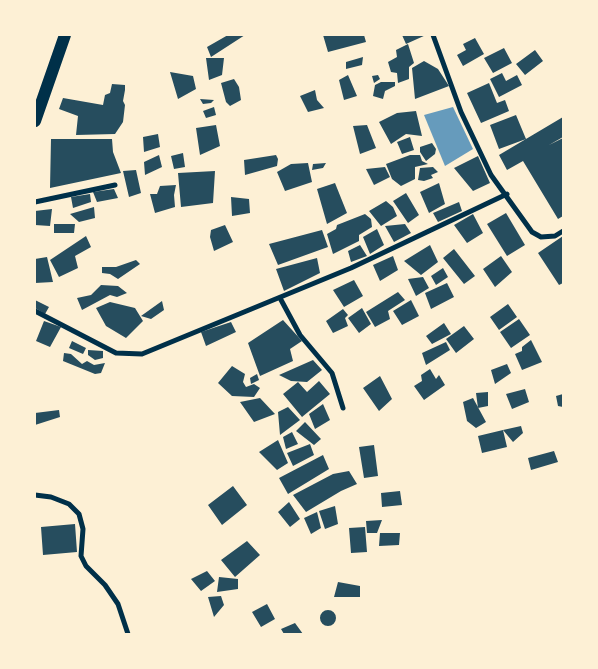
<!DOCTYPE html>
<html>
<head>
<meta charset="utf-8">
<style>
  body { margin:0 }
  #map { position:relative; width:598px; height:669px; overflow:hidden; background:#fdf0d5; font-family:Figtree,sans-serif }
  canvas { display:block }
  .frame { position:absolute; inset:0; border:36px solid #fdf0d5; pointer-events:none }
</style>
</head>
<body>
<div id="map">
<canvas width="598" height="669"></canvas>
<div class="frame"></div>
</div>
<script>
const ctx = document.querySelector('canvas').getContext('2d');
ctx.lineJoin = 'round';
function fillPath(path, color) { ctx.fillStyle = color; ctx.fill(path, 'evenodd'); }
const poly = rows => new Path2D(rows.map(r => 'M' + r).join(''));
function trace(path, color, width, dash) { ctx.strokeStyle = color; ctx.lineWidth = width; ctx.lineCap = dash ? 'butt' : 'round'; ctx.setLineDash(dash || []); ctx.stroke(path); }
fillPath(poly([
  [453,107,473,149,445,166,424,115]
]), '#669bbc');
fillPath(poly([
  [228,35,245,35,211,57,207,47],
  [323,35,364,35,366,42,328,52],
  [402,35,426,35,406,44],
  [475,38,484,54,463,66,457,55,466,50,463,44],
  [408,44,414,63,409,67,409,79,398,83,397,73,391,72,388,62,397,57,396,50],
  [504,48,512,63,493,73,484,58],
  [535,50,543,61,525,75,516,64],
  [363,57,362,65,346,69,346,62],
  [206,58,224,58,222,75,209,80],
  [424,61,438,69,449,86,415,99,412,68],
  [170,72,193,76,196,89,178,99],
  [502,73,506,81,517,75,522,85,499,97,490,79],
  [348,75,357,96,344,100,339,80],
  [378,75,380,79,374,83,372,76],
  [234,79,239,87,241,100,230,106,226,102,221,83],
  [381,82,395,82,395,86,385,91,383,99,373,96,375,85],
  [489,83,497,103,505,100,509,111,481,123,467,93],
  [112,84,125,85,125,90,123,101,125,105,123,122,115,134,76,135,78,116,59,109,63,98,103,105,105,95,110,93],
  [315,90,317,100,324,108,308,112,300,96],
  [200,99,214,100,211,103,203,104],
  [214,107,216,115,206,118,203,111],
  [416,111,422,136,406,134,391,144,379,122,397,113],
  [516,115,526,139,499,149,490,125],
  [563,117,563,137,549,145,563,138,563,216,558,219,523,161,507,170,499,155],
  [216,125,220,146,200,155,196,128],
  [367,125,376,148,360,154,353,126],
  [158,134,160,147,144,152,143,137],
  [410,137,414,150,402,154,397,142],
  [51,139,112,139,113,152,121,173,50,188],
  [432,143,436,149,435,154,426,161,420,152,420,147],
  [183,153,185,167,174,169,171,156],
  [159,155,162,167,145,175,144,162],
  [276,155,278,159,277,166,245,175,244,160],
  [410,155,420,155,422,161,428,164,415,167,415,179,401,186,392,179,386,164],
  [478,156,490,183,473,191,454,168],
  [308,163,312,182,285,191,277,172,291,164],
  [326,163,323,168,312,170,313,164],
  [385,167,390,177,374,185,366,169],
  [433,167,438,172,431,175,433,178,424,181,418,180,420,168],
  [136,170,141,193,129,197,123,171],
  [215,171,213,203,181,207,178,173],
  [335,183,347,213,327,224,317,189],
  [439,183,445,204,429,213,420,192],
  [176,185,174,195,175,207,155,213,150,194,157,194,160,186],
  [114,189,118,198,97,202,93,192],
  [406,193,419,215,408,223,393,201],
  [90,194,91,202,73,208,71,197],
  [231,197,249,199,250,213,232,216],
  [386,201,393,207,397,216,381,226,369,211],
  [459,202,462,211,438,222,433,213],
  [94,207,95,218,79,222,70,214],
  [52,209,50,226,35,225,35,211],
  [506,213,525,245,507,256,487,224],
  [365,214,371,219,372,227,359,235,359,241,333,254,327,234,336,229,337,225],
  [473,214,483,233,467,243,454,225],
  [54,224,75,224,74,233,54,233],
  [405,224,411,233,394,242,385,226],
  [225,225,233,242,214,251,210,237,211,230],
  [377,229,384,245,370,254,363,237],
  [322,230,328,247,278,265,269,244],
  [86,236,91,247,75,256,78,268,59,277,50,260],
  [563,236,563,283,559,285,538,253],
  [360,245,367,256,351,262,348,251],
  [430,245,438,262,421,275,404,261],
  [454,249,475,276,464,284,443,258],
  [393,256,398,270,380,281,373,265],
  [501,256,512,272,495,287,483,269],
  [47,257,53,282,35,283,35,259],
  [317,258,320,273,284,291,276,269],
  [136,260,140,264,118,279,110,274,102,273,102,267,116,267],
  [443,268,448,277,436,285,431,276],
  [423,277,429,288,416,296,408,279],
  [354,280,363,296,344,307,333,290],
  [447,283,454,297,431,309,425,293],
  [101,285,118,286,127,293,117,297,110,295,82,310,77,298,91,295],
  [398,292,405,300,388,311,390,319,375,327,366,312],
  [35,300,49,307,45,314,35,308],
  [411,300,419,316,402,325,393,311],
  [162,301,164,310,151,319,141,316],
  [110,302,135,308,143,321,126,338,106,326,96,308],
  [508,304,517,317,499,330,490,317],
  [362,308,371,324,359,333,348,318],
  [343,309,348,315,345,318,348,326,333,333,326,321],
  [519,319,530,335,511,348,500,332],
  [283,320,302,341,290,349,293,361,260,376,248,343],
  [44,321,61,327,50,347,36,341],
  [231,322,236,332,206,346,201,332],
  [444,323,451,334,432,344,426,336],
  [464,326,474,339,456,353,446,339],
  [531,340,542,362,522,370,515,354,522,351,522,347],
  [72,341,86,348,83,354,69,348],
  [446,342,450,350,426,365,422,353],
  [88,350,103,351,103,358,95,360,88,355],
  [64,353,71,354,82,364,87,361,94,365,105,363,101,373,95,374,63,361],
  [313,360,322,370,307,382,291,381,279,375],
  [507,364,511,373,495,384,491,370],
  [232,366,245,374,243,382,246,387,254,384,260,388,254,397,232,396,218,383],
  [430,369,436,379,439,375,445,385,424,400,414,386,422,381,421,375],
  [257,374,259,380,251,384,250,378],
  [380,376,392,399,379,411,363,388],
  [319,381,330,394,302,417,283,394,298,382,307,392],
  [525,389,529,402,512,409,506,394],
  [488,392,488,406,478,408,476,393],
  [563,394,563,407,558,406,556,396],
  [260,398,275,414,254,422,240,402],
  [473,398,486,422,476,428,467,421,463,402],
  [323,404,330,420,315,429,309,414],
  [288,407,300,420,280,435,278,412],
  [59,410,60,417,35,425,35,413],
  [305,422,321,439,314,445,296,431],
  [521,426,523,433,513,442,503,430],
  [503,430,507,447,482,453,478,436],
  [292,432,298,444,286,449,283,437],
  [278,440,288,463,277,470,259,452],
  [310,444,314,455,293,466,287,453],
  [374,445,378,476,364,478,359,447],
  [554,451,558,462,531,470,528,458],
  [323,455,329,469,288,494,279,478],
  [349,471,357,484,341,491,306,512,293,495,333,474],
  [233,486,247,505,222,525,208,505],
  [400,491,402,505,382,507,381,493],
  [289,502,300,519,290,527,278,512],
  [335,506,338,524,325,529,319,511],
  [317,512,321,528,311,534,304,518],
  [382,520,377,533,367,533,366,521],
  [75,524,77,552,43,555,41,527],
  [365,527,367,552,351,553,349,528],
  [380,533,400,533,399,545,379,546],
  [247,541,260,555,235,577,221,560],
  [207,571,215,581,201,591,191,579],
  [219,577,238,579,238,589,217,592],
  [338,582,360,586,360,597,334,597],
  [221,596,224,605,214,617,208,597],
  [267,604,275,619,261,627,252,612],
  '320 618a8 8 0 1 1 16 0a8 8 0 1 1-16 0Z',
  [295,623,303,634,284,634,281,629]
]), '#264d5e');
trace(poly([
  [433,35,461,112,491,175,532,232,541,237,555,236,563,231],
  [35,202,115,185],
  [280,298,300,335,332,373,343,408],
  [35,311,116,353,142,354,351,268,507,194],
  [35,495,51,497,69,504,79,514,83,529,81,556,86,566,105,585,118,604,128,634]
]), '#003049', 5);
trace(poly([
  [35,121,65,35]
]), '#003049', 12);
</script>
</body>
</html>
